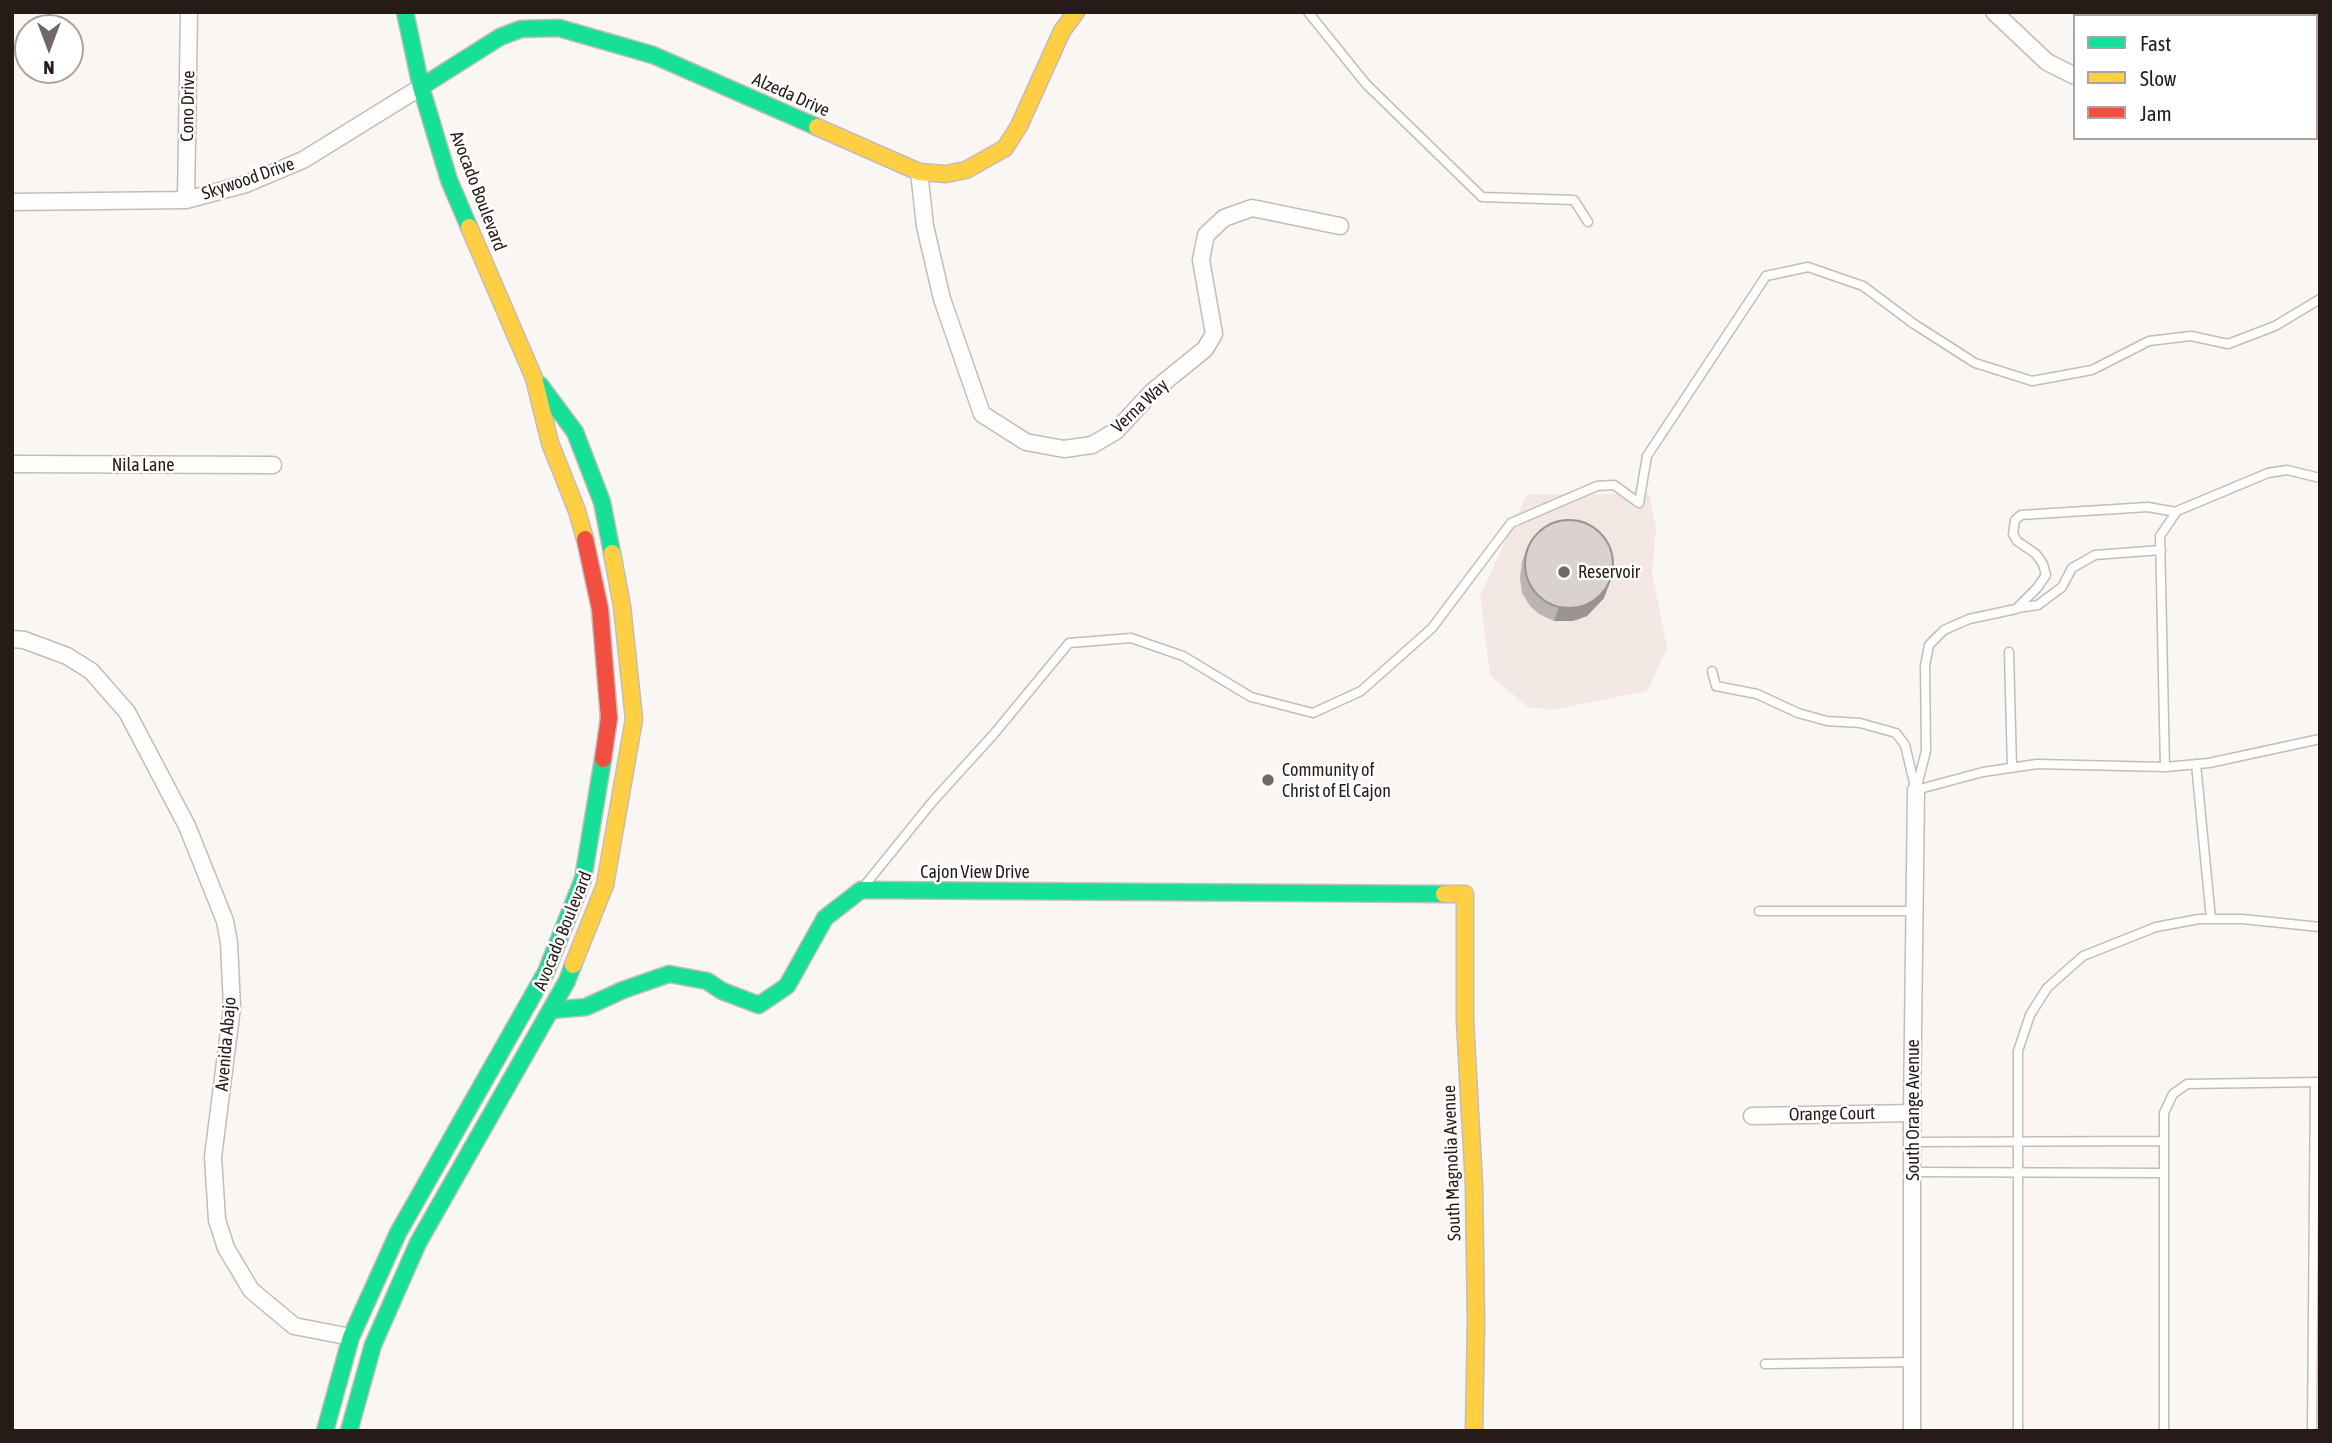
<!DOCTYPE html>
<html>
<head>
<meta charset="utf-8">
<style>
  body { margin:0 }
  #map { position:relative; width:2332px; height:1443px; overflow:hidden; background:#f9f6f4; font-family:"Asap Condensed",sans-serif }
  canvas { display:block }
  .frame { position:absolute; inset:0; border:14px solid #261b17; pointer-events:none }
  .legend { position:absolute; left:2073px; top:14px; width:245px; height:126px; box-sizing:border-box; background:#fff; border:2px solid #a8a4a2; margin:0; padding:9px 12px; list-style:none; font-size:21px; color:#261b17 }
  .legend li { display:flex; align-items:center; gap:14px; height:35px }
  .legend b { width:35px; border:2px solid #a8a4a2 }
  .north { position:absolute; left:14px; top:14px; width:70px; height:70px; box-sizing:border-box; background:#fff; border:2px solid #a8a4a2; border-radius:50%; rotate:180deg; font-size:19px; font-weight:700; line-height:28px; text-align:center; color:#261b17 }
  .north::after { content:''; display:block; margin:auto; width:24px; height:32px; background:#706864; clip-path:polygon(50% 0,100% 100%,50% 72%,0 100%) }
</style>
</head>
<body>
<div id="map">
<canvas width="2332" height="1443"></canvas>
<div class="frame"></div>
<ul class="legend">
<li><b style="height:9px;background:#16e098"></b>Fast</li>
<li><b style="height:9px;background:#ffcf43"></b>Slow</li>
<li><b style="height:9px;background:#f24e42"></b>Jam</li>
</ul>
<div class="north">N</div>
</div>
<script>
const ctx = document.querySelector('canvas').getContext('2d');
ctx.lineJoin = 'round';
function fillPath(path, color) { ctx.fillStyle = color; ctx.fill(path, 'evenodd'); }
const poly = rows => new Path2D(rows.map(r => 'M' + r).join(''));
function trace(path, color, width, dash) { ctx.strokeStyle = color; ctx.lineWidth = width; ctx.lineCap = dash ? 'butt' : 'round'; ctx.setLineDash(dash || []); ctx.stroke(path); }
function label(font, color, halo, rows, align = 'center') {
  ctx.font = font + ' "Asap Condensed",sans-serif'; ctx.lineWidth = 5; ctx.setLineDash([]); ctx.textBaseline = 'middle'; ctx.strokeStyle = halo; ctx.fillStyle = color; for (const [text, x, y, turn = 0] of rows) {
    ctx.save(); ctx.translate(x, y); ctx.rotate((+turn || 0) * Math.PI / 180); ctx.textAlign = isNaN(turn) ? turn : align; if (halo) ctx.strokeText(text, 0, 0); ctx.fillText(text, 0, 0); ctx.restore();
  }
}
fillPath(poly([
  [1527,494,1649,494,1656,528,1652,573,1667,648,1647,691,1552,710,1528,707,1490,675,1480,596]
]), '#f2e7e3');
const lane = poly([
  [1308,12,1366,84,1482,197,1574,200,1588,222],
  [2018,608,2038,605,2062,587,2072,568,2095,555,2161,550],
  [2009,652,2012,768],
  [1712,671,1716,686,1757,694,1798,713,1827,721,1860,723,1896,733,1905,745,1915,787],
  [2196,764,2211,919],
  [2165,767,2160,536,2177,511,2268,473,2287,470,2320,478],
  [1916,790,1926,751,1925,666,1929,645,1944,630,1969,619,2016,609,2037,588,2046,575,2043,564,2036,554,2017,541,2013,534,2015,520,2021,515,2148,507,2176,512],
  [1916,790,1983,772,2037,764,2165,767,2209,763,2320,739],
  [865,885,933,801,993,735,1069,643,1131,638,1183,656,1251,697,1313,713,1361,691,1432,628,1511,523,1597,486,1614,485,1639,503,1647,456,1766,276,1808,267,1863,286,1914,324,1975,363,2032,381,2092,370,2149,341,2191,336,2228,344,2275,326,2320,299],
  [1759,911,1915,911],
  [1912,1142,2164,1141],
  [1912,1172,2164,1173],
  [1765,1364,1912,1362],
  [2018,1431,2018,1051,2030,1015,2047,988,2083,956,2156,927,2199,919,2242,919,2320,927],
  [2164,1431,2164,1113,2173,1094,2187,1084,2320,1082],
  [2312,1431,2315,1082]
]);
const street = poly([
  [1994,12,2047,62,2075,76],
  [2214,16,2218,12],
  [919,172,925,226,942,299,982,414,1026,442,1064,449,1092,445,1116,431,1152,392,1205,349,1214,334,1201,260,1206,235,1224,218,1252,208,1340,226],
  [186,200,189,12],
  [12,202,186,200,246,184,303,160,421,87],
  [12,464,273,465],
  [12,639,24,640,67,656,91,671,127,712,187,826,225,921,229,943,232,1007,213,1157,217,1220,226,1248,251,1290,294,1326,351,1337],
  [1752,1116,1912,1113],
  [1912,1431,1912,1113,1916,790]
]);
const fast = poly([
  [405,12,421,87,449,180,469,227],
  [421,87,500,37,521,29,559,28,653,55,817,127],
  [540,385,575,432,602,502,612,553],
  [552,1010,586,1007,623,990,669,974,707,981,722,991,759,1005,787,986,825,918,861,890,1444,894],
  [325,1431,351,1337,398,1233,546,972,583,879,603,759],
  [349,1431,373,1345,418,1243,567,981,573,965]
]);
const slow = poly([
  [817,127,919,172,946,174,966,170,1005,148,1019,126,1062,31,1076,12],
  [469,227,534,378,550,443,577,511,585,539],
  [1444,894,1465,894,1465,1021,1474,1185,1476,1322,1474,1431],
  [573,965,605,885,634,719,622,606,612,553]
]);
const jam = poly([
  [585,539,600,609,609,718,603,759]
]);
trace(lane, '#c3bcba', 11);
trace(street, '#c3bcba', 19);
trace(fast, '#c3bcba', 19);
trace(slow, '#c3bcba', 19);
trace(jam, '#c3bcba', 19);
trace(lane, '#fefefd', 8);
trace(street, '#fefefd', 16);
trace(fast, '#16e098', 16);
trace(slow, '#ffcf43', 16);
trace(jam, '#f24e42', 16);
fillPath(poly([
  [1527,548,1604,598,1587,616,1573,621,1554,621,1539,614,1530,606,1522,593,1520,578,1522,562]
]), '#bbb5b2');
fillPath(poly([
  [1609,585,1604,598,1587,616,1573,621,1554,621,1559,607]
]), '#999391');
const building = poly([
  '1525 564a44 44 0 1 1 88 0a44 44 0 1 1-88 0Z'
]);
fillPath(building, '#dad2cf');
trace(building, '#999391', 2);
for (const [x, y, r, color] of [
  [1564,572,7,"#706864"],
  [1268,780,7,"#706864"]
]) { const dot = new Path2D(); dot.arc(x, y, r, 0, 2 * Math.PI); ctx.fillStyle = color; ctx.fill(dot); trace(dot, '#fff', 2.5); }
label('18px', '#261b17', '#fff', [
  ["Alzeda Drive",791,95,24],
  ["Cono Drive",188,106,-89],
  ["Skywood Drive",248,179,-19],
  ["Avocado Boulevard",478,191,69],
  ["Verna Way",1140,406,-43],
  ["Nila Lane",143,465],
  ["Cajon View Drive",975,872],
  ["Avocado Boulevard",563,931,-68],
  ["Avenida Abajo",226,1044,-85],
  ["South Orange Avenue",1913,1110,-90],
  ["Orange Court",1832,1114,-1],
  ["South Magnolia Avenue",1452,1163,-92]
]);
label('18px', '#261b17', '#fff', [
  ["Reservoir",1578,572],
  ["Community of",1282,770],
  ["Christ of El Cajon",1282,791]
], 'left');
</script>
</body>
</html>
